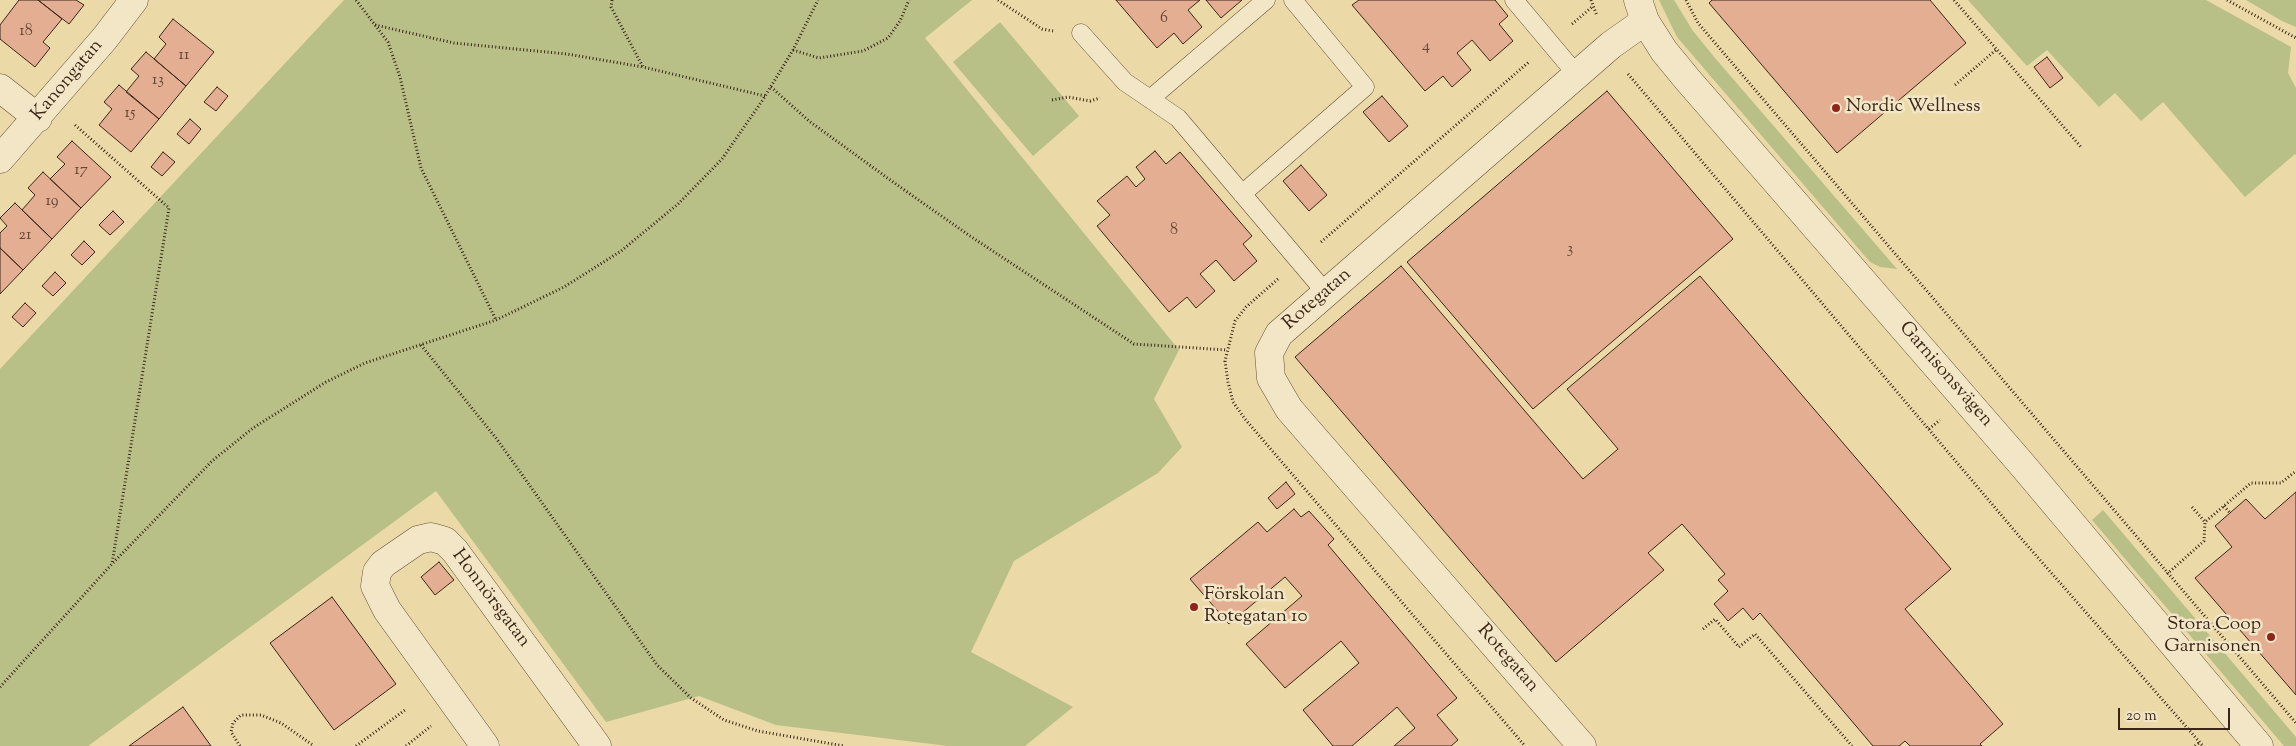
<!DOCTYPE html>
<html>
<head>
<meta charset="utf-8">
<style>
  body { margin:0 }
  #map { position:relative; width:2296px; height:746px; overflow:hidden; background:#ebd9a7; font-family:"Sorts Mill Goudy",serif }
  canvas { display:block }
  .scale { position:absolute; left:2118px; top:708px; width:112px; height:22px; box-sizing:border-box; border:2px solid #3b2518; border-top:0; padding-left:6px; font-size:15px; line-height:18px; white-space:nowrap; color:#3b2518; -webkit-text-stroke:4px #f2e6c6; paint-order:stroke }
</style>
</head>
<body>
<div id="map">
<canvas width="2296" height="746"></canvas>
<div class="scale">20 m</div>
</div>
<script>
const ctx = document.querySelector('canvas').getContext('2d');
ctx.lineJoin = 'round';
function fillPath(path, color) { ctx.fillStyle = color; ctx.fill(path, 'evenodd'); }
const poly = rows => new Path2D(rows.map(r => 'M' + r).join(''));
function trace(path, color, width, dash) { ctx.strokeStyle = color; ctx.lineWidth = width; ctx.lineCap = dash ? 'butt' : 'round'; ctx.setLineDash(dash || []); ctx.stroke(path); }
function label(font, color, halo, rows, align = 'center') {
  ctx.font = font + ' "Sorts Mill Goudy",serif'; ctx.lineWidth = 5; ctx.setLineDash([]); ctx.textBaseline = 'middle'; ctx.strokeStyle = halo; ctx.fillStyle = color; for (const [text, x, y, turn = 0] of rows) {
    ctx.save(); ctx.translate(x, y); ctx.rotate((+turn || 0) * Math.PI / 180); ctx.textAlign = isNaN(turn) ? turn : align; if (halo) ctx.strokeText(text, 0, 0); ctx.fillText(text, 0, 0); ctx.restore();
  }
}
fillPath(poly([
  [344,0,972,0,925,38,1179,350,1154,399,1182,447,1158,473,1014,561,971,652,1073,707,1025,746,948,746,776,725,699,696,606,722,436,491,88,746,0,746,0,369],
  [1659,0,1674,0,1693,31,1715,58,1897,269,1880,267,1870,262,1677,37],
  [1968,0,2206,0,2291,47,2288,73,2296,88,2296,155,2295,154,2245,197,2163,102,2141,121,2115,93,2099,107,2047,50,2027,66],
  [2246,0,2296,0,2296,27,2282,21],
  [1000,22,1079,116,1033,156,953,62],
  [2103,510,2296,737,2296,746,2284,746,2092,520]
]), '#b8bf87');
const building = poly([
  [19,0,38,0,62,19,43,42,50,48,35,67,0,39,0,25,19,0],
  [38,0,76,0,84,5,69,24,38,0],
  [1116,0,1200,0,1188,10,1202,27,1183,44,1174,33,1157,48,1116,0],
  [1206,0,1242,0,1221,18,1206,0],
  [1359,0,1495,0,1508,16,1499,24,1513,41,1490,61,1472,40,1457,53,1471,70,1452,87,1443,76,1425,91,1352,5,1359,0],
  [1712,0,1930,0,1966,43,1837,153,1709,3,1712,0],
  [173,19,214,52,186,86,154,59,166,44,159,37,173,19],
  [146,52,186,86,159,119,126,92,139,76,131,69,146,52],
  [2047,57,2063,78,2050,88,2034,67,2047,57],
  [119,85,159,119,131,152,99,125,112,109,104,102,119,85],
  [217,87,228,96,216,111,204,102,217,87],
  [1607,91,1733,239,1533,409,1407,262,1607,91],
  [1382,96,1408,126,1389,142,1363,112,1382,96],
  [190,119,201,129,189,144,177,134,190,119],
  [72,141,111,177,81,208,50,179,65,164,57,157,72,141],
  [1155,151,1166,164,1180,152,1252,236,1243,244,1257,261,1234,281,1216,260,1200,274,1215,291,1196,308,1187,297,1169,312,1097,226,1110,215,1097,201,1127,176,1136,187,1145,179,1136,167,1155,151],
  [163,152,175,162,162,176,151,167,163,152],
  [1301,165,1327,195,1309,211,1283,181,1301,165],
  [43,172,81,208,52,239,22,210,35,195,28,188,43,172],
  [15,203,52,239,23,270,0,248,0,233,7,226,0,218,15,203],
  [113,211,124,222,110,235,99,225,113,211],
  [84,241,95,252,82,265,71,255,84,241],
  [0,248,23,270,0,294,0,248],
  [1401,266,1583,479,1618,449,1567,389,1700,276,1951,569,1905,609,2003,724,1980,744,1982,746,1910,746,1905,741,1899,746,1873,746,1760,613,1753,620,1743,608,1728,621,1714,604,1728,591,1718,580,1725,574,1682,524,1648,553,1664,570,1556,662,1295,357,1401,266],
  [55,272,66,283,53,296,42,286,55,272],
  [25,303,36,313,23,327,12,317,25,303],
  [1286,482,1295,494,1277,509,1268,498,1286,482],
  [2296,492,2296,695,2195,578,2232,547,2215,526,2246,499,2265,519,2296,492],
  [1294,509,1301,517,1309,511,1334,539,1328,545,1457,698,1437,715,1458,740,1451,746,1394,746,1415,728,1397,707,1352,746,1333,746,1303,710,1359,663,1341,641,1285,688,1246,644,1302,596,1285,577,1229,624,1190,579,1258,522,1267,532,1294,509],
  [439,562,454,580,435,595,421,577,439,562],
  [332,597,396,684,334,730,270,643,332,597],
  [183,707,211,746,129,746,183,707]
]);
fillPath(building, '#e4ae92');
trace(building, '#3b2518', 1);
const service = poly([
  [1514,0,1577,75],
  [1081,33,1125,82,1178,118,1326,293],
  [1150,99,1266,0],
  [1242,194,1365,87,1293,0]
]);
const minor = poly([
  [0,88,38,118],
  [0,159,105,38,134,0],
  [485,746,387,610,375,586,377,572,383,564,418,540,431,537,445,541,455,551,597,746],
  [1582,746,1289,409,1271,378,1269,353,1279,334,1611,45,1645,21]
]);
const tertiary = poly([
  [1638,0,1645,21,1664,51,1687,79,2019,461,2259,746]
]);
trace(service, '#67523c', 19);
trace(minor, '#67523c', 29);
trace(tertiary, '#67523c', 29);
trace(poly([
  [356,0,388,42,400,77,421,168,496,320],
  [612,0,611,7,643,67,765,96],
  [998,0,1042,29,1053,31],
  [1591,0,1597,16],
  [1686,0,1698,23,2296,723],
  [1954,0,2081,147],
  [2227,0,2296,38],
  [1572,24,1592,7],
  [375,25,454,43,567,54,643,67],
  [793,50,819,58,863,51,888,38,900,21,909,0],
  [1628,74,2019,536,2203,746],
  [1955,85,1997,49],
  [771,87,809,121,893,182,970,236,1134,344,1227,350],
  [1052,100,1068,97,1090,101,1100,98],
  [75,125,169,208,112,564],
  [1321,242,1530,61],
  [1278,279,1246,307,1235,321,1225,361,1228,382,1233,402,1245,419,1525,746],
  [421,345,496,438,657,665,691,698,724,720,758,731,844,746],
  [1929,429,1940,420],
  [2224,506,2230,513],
  [2192,507,2205,522],
  [2167,574,2204,541,2205,522,2251,483,2281,483,2296,471],
  [1703,629,1715,619,1739,647,1755,634,1852,746],
  [0,687,111,565,212,461,253,428,326,382,365,363,496,320,564,287,621,251,678,204,722,159,762,101,793,50,818,0],
  [240,746,231,732,233,723,241,715,261,715,281,723,314,746],
  [356,746,405,710],
  [406,746,431,726],
  [2195,746,2200,742]
]), '#3b2518', 3, [1, 2.5]);
trace(service, '#f2e6c6', 18);
trace(minor, '#f2e6c6', 28);
trace(tertiary, '#f2e6c6', 28);
for (const [x, y, r, color] of [
  [1836,108,5,"#8f2418"],
  [1194,607,5,"#8f2418"],
  [2271,637,5,"#8f2418"]
]) { const dot = new Path2D(); dot.arc(x, y, r, 0, 2 * Math.PI); ctx.fillStyle = color; ctx.fill(dot); trace(dot, '#f2e6c6', 2); }
label('16px', '#654736', null, [
  ["6",1164,19],
  ["18",26,32],
  ["4",1426,47],
  ["11",184,56],
  ["13",158,81],
  ["15",130,114],
  ["17",81,171],
  ["19",52,202],
  ["8",1174,231],
  ["21",25,236],
  ["3",1570,250]
]);
label('19px', '#3b2518', '#f2e6c6', [
  ["Kanongatan",68,81,-50],
  ["Rotegatan",1318,300,-41],
  ["Garnisonsvägen",1945,375,49],
  ["Honnörsgatan",490,599,53],
  ["Rotegatan",1507,659,49]
]);
label('19px', '#3b2518', '#f2e6c6', [
  ["Nordic Wellness",1846,108],
  ["Förskolan",1204,596],
  ["Rotegatan 10",1204,618],
  ["Stora Coop",2261,626,"right"],
  ["Garnisonen",2261,648,"right"]
], 'left');
</script>
</body>
</html>
